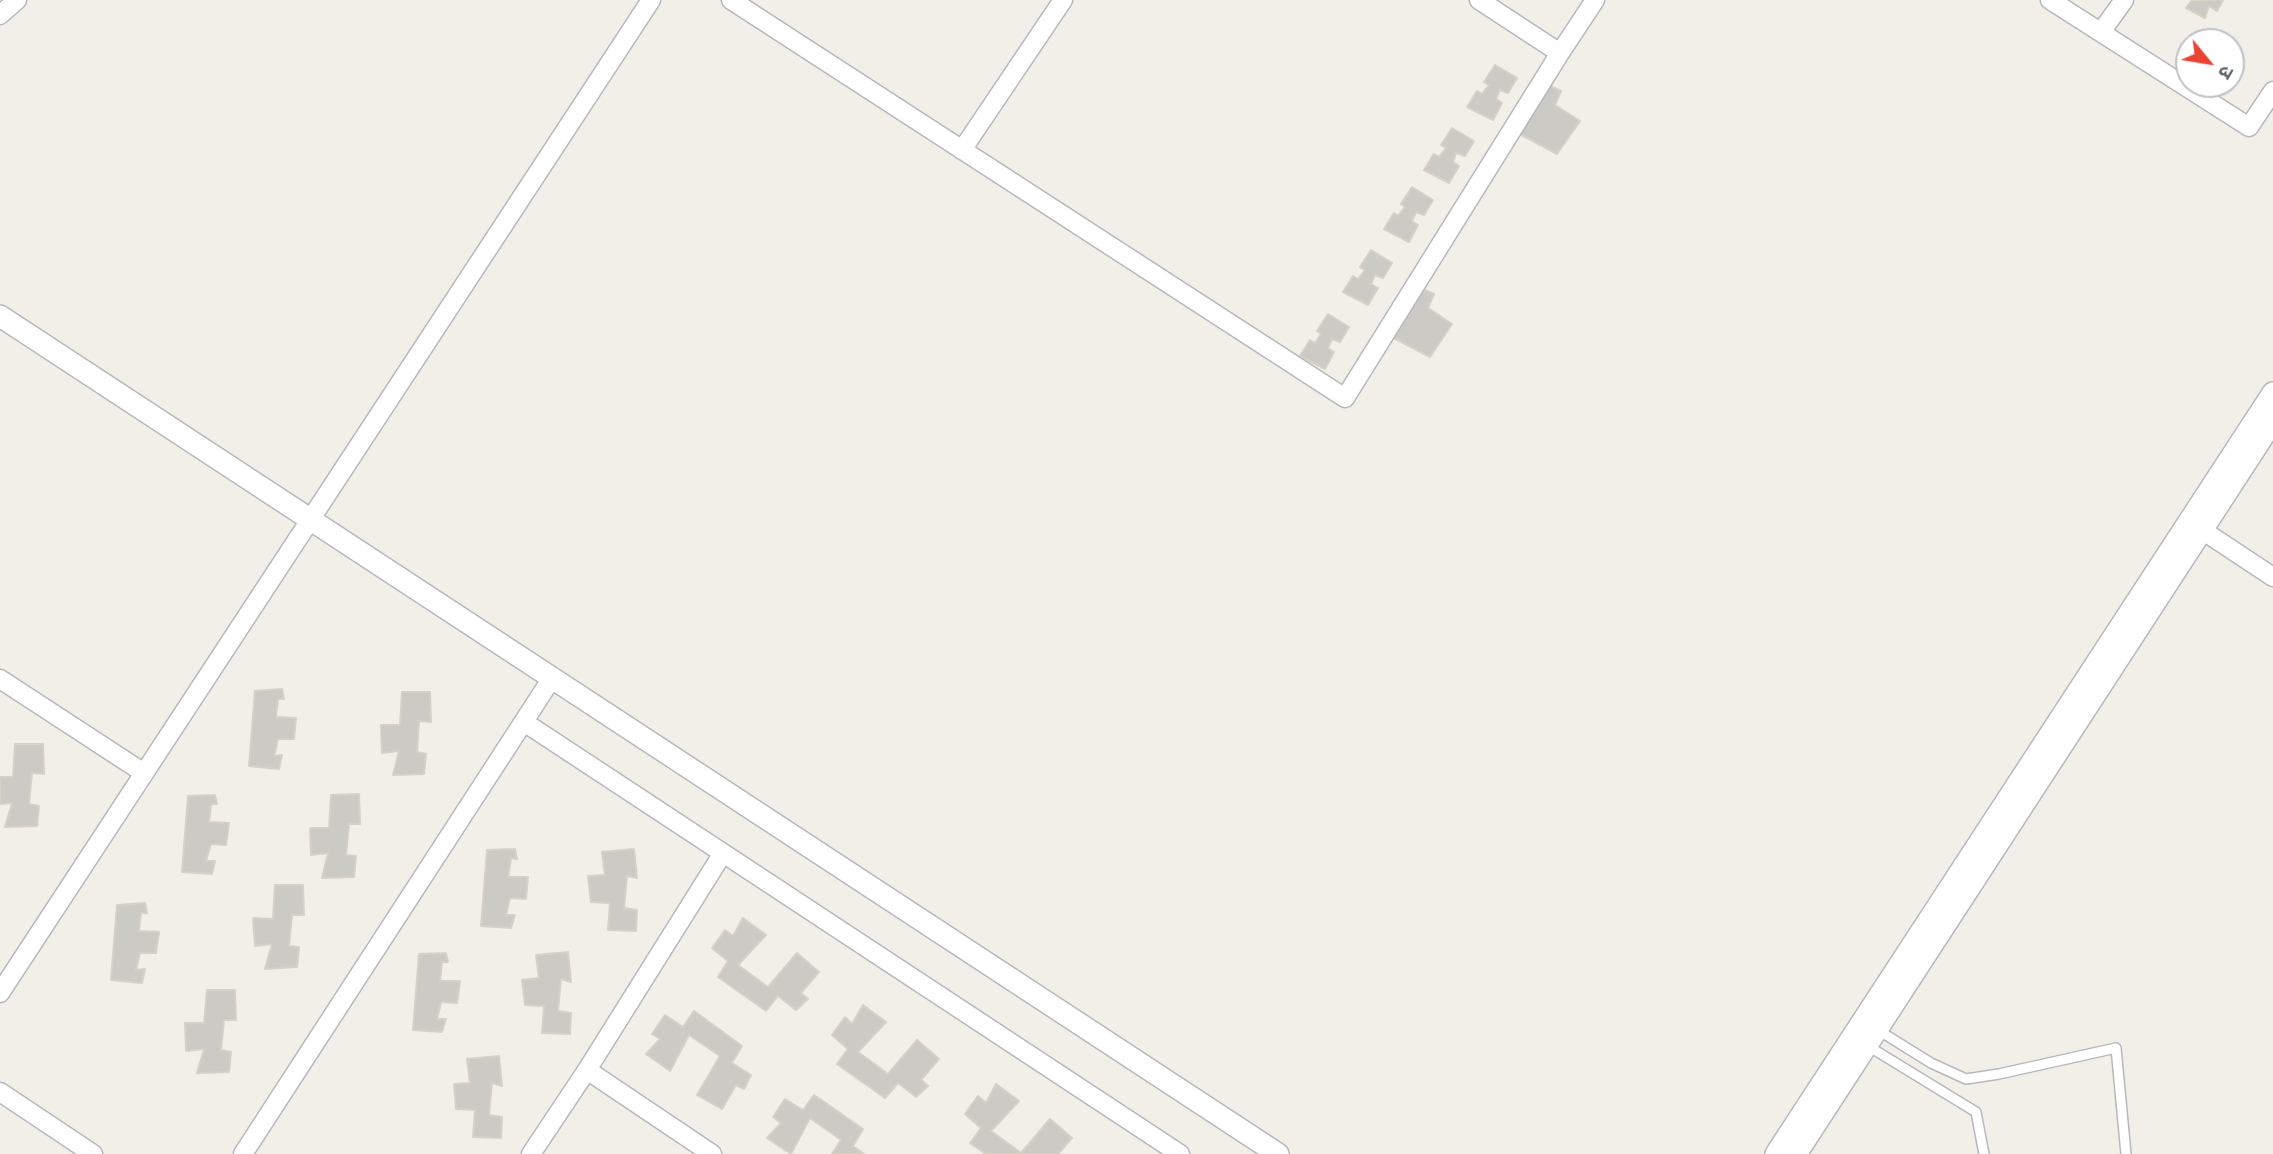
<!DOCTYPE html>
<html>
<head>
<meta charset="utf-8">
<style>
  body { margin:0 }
  #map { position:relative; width:2273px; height:1154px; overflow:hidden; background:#f1efe8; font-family:"DejaVu Sans","Noto Sans Devanagari",sans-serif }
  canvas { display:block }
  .north { position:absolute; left:2175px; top:28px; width:70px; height:70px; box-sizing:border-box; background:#fff; border:2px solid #bfc1c3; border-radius:50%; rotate:120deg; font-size:19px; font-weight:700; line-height:28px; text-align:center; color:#5f6368 }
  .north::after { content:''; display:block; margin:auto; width:24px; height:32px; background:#ea4335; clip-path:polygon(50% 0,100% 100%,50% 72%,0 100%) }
</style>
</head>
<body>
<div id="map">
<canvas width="2273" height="1154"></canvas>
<div class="north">उ</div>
</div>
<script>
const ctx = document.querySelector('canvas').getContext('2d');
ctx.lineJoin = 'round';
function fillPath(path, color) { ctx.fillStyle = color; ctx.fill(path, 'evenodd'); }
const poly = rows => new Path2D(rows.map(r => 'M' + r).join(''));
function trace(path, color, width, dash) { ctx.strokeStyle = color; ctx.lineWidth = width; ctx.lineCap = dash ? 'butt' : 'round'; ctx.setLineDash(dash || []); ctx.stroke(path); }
const building = poly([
  [2192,0,2223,0,2217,11,2209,6,2205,18,2186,8,2192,0],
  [1495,65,1517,78,1508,93,1500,90,1496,99,1502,103,1493,120,1467,107,1477,91,1482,94,1489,85,1484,82,1495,65],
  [1546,84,1561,91,1555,105,1580,121,1557,154,1520,134,1546,84],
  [1452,128,1474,141,1465,156,1456,153,1453,162,1459,166,1449,183,1424,170,1434,154,1439,157,1446,148,1441,145,1452,128],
  [1412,187,1433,200,1424,215,1416,212,1412,221,1418,225,1409,242,1384,229,1394,213,1398,216,1405,207,1401,204,1412,187],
  [1371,250,1392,263,1383,278,1375,275,1371,284,1378,288,1368,305,1343,292,1353,276,1358,279,1365,270,1360,267,1371,250],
  [1418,287,1434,294,1428,308,1452,324,1430,357,1392,337,1418,287],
  [1328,314,1349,327,1340,342,1332,339,1328,348,1334,352,1325,369,1300,356,1310,340,1315,343,1321,334,1317,331,1328,314],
  [282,689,284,699,278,699,276,717,296,718,294,739,278,739,274,756,282,755,279,769,249,766,255,691,282,689],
  [402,692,430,692,431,722,419,721,417,752,426,754,424,774,393,775,399,751,382,753,381,725,400,725,402,692],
  [15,744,43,744,44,774,32,773,29,804,39,806,37,826,5,827,12,803,0,804,0,777,13,777,15,744],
  [359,794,360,824,349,824,346,855,356,856,354,877,322,878,328,853,311,855,310,828,329,828,331,795,359,794],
  [215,795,217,804,211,804,209,822,229,823,226,845,211,844,206,861,215,861,212,874,182,872,188,796,215,795],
  [515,849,517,859,511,858,508,877,528,877,526,899,510,898,506,915,515,915,511,928,481,926,487,850,515,849],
  [634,849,637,878,627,876,624,908,637,910,636,931,608,930,610,903,591,902,588,876,605,875,602,852,634,849],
  [275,885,303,885,304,915,292,915,289,946,299,947,297,967,265,969,272,944,255,946,253,918,273,919,275,885],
  [145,903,147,913,141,913,139,931,159,932,156,953,140,953,136,970,145,969,142,983,111,980,117,905,145,903],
  [743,918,766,935,738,965,768,987,797,953,819,972,801,993,808,999,796,1010,778,996,766,1011,718,977,728,961,712,948,725,930,733,936,743,918],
  [568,952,571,982,561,979,558,1011,571,1013,570,1034,542,1033,544,1006,525,1005,522,980,539,978,536,955,568,952],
  [446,953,448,962,442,962,440,981,460,981,457,1003,441,1002,437,1019,446,1019,442,1032,413,1030,419,954,446,953],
  [207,990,235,990,236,1020,224,1020,221,1050,231,1052,229,1072,197,1073,204,1049,186,1051,185,1023,204,1023,207,990],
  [863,1005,886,1022,858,1052,888,1074,917,1040,939,1059,921,1080,928,1086,916,1097,898,1083,885,1098,837,1064,848,1049,832,1035,845,1017,852,1024,863,1005],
  [694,1011,742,1046,732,1063,751,1075,744,1089,736,1085,722,1109,697,1095,720,1056,689,1035,670,1071,646,1054,660,1039,652,1034,665,1015,683,1027,694,1011],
  [499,1056,502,1086,492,1083,489,1115,502,1117,501,1138,473,1137,475,1110,456,1109,454,1084,470,1083,467,1059,499,1056],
  [996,1084,1019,1101,991,1131,1021,1153,1050,1119,1072,1138,1058,1154,986,1154,970,1143,981,1128,965,1114,978,1096,986,1103,996,1084],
  [814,1095,863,1129,853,1146,864,1154,832,1154,841,1140,810,1118,791,1154,767,1138,781,1123,773,1117,785,1099,803,1110,814,1095]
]);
fillPath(building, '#cccac5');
trace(building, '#d6d1c6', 2);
const service = poly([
  [1878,1030,1931,1063,1966,1079,1999,1074,2116,1048,2126,1154],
  [1868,1046,1976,1112,1984,1154]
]);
const minor = poly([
  [731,0,1345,398,1560,53,1595,0],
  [1479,0,1560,53],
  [2050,0,2249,127,2273,91],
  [0,15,17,0],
  [2101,32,2124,0],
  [962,150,1063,0],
  [2202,530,2273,577],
  [0,679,144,773],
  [524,722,1180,1154],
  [0,993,651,0],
  [587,1070,712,1154],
  [0,1092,93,1154],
  [243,1154,552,678],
  [531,1154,587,1070,723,853]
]);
const tertiary = poly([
  [0,316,1278,1154],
  [1776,1154,2273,393],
  [1796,1154,2273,421]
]);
trace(service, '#b5b8bc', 12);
trace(minor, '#b5b8bc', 21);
trace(tertiary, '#b5b8bc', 24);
trace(service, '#fff', 9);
trace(minor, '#fff', 18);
trace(tertiary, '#fff', 21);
</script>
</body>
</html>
